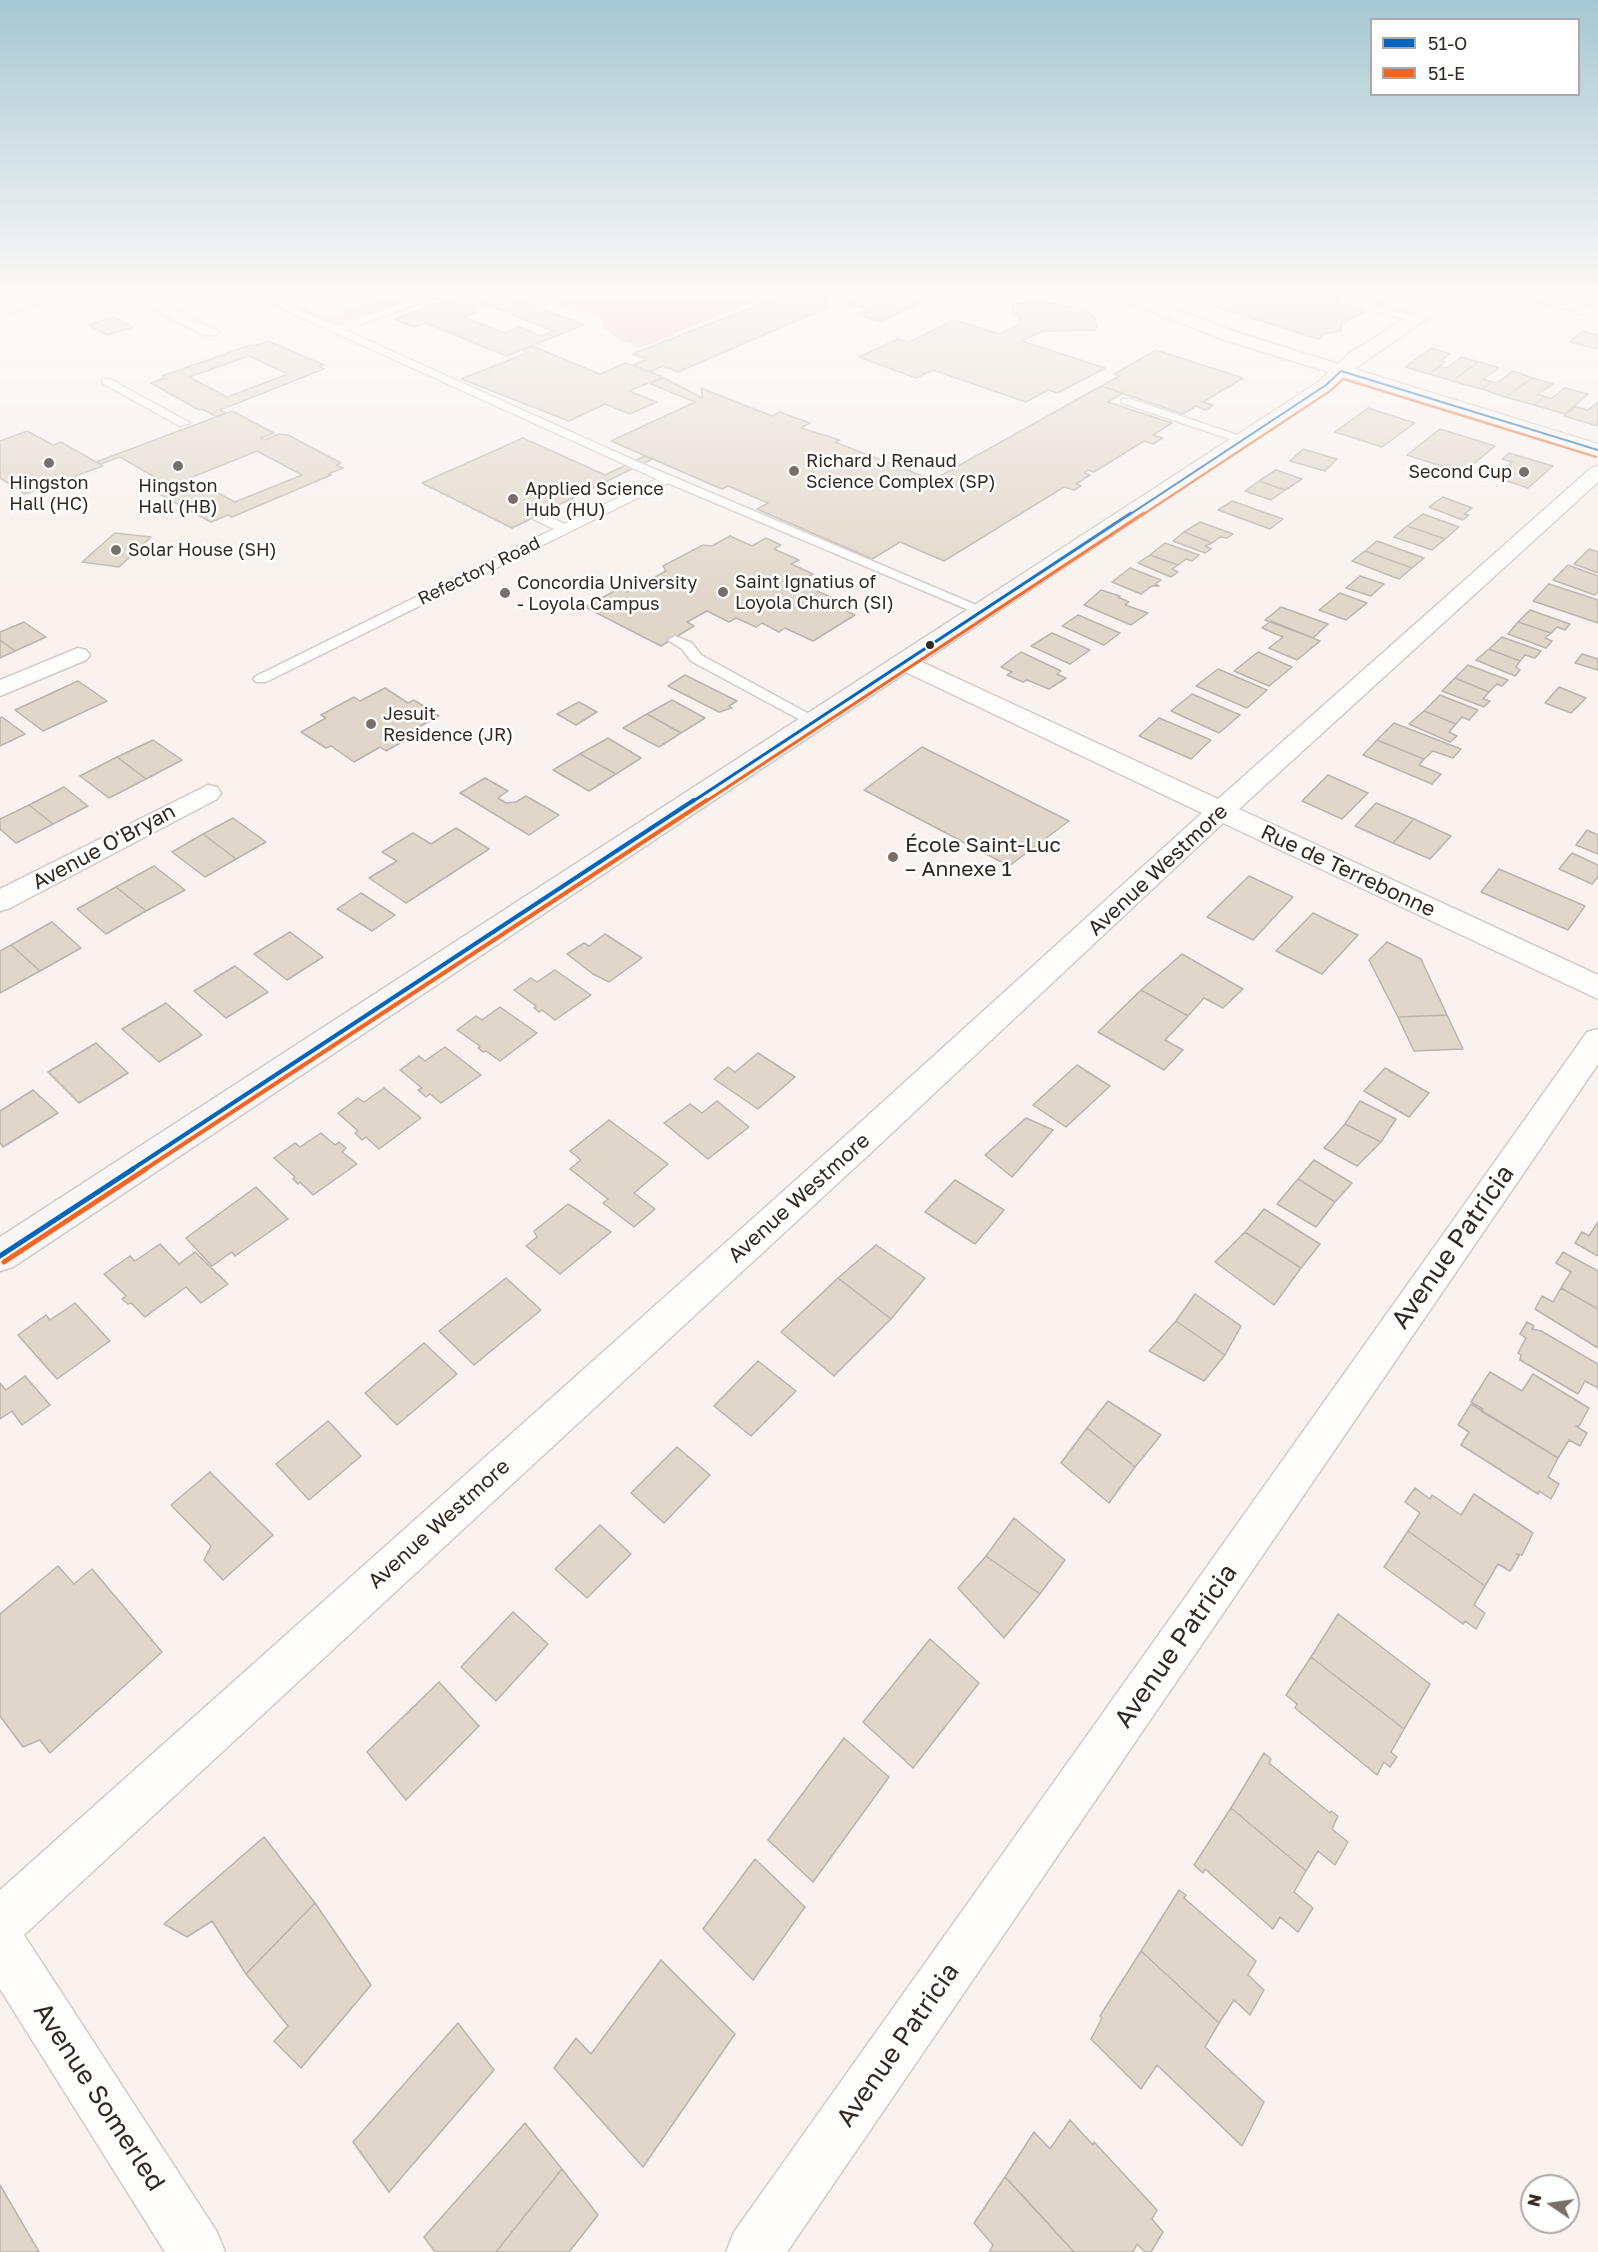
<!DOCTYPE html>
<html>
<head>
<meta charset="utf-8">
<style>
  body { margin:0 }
  #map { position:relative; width:1598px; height:2252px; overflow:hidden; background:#f9f2ee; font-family:"Golos Text",sans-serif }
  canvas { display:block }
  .legend { position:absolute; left:1370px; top:18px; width:210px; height:78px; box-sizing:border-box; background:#fff; border:2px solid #aea9a6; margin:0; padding:8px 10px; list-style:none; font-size:18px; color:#342921 }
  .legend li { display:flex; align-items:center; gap:12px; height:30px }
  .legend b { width:30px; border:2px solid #aea9a6 }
  .north { position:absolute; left:1520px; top:2174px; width:60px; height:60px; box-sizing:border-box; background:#fff; border:2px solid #aea9a6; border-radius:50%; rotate:283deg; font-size:16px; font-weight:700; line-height:24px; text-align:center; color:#342921 }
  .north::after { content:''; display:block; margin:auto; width:21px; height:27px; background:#796f69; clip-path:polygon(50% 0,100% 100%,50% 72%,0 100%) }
</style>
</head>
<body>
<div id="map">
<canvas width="1598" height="2252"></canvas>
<ul class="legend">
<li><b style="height:8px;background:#0065bd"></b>51-O</li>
<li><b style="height:8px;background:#f26522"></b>51-E</li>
</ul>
<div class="north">N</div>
</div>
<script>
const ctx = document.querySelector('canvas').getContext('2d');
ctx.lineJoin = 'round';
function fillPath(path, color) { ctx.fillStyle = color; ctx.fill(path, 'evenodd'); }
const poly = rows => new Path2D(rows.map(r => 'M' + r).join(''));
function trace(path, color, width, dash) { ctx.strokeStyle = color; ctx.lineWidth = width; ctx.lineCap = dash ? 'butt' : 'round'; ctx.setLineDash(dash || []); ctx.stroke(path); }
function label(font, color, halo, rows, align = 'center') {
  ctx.font = font + ' "Golos Text",sans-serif'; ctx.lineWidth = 5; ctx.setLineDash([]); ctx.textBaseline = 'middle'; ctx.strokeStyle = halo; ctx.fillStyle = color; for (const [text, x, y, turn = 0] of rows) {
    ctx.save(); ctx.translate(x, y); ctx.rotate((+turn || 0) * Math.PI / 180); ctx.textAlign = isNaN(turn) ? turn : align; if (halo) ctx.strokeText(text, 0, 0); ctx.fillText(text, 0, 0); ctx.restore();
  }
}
fillPath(poly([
  [539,291,743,291,734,295,753,301,641,348,617,339,603,326,603,320,596,317,532,296,532,293],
  [390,297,401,302,338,323,328,323,294,308,301,306,328,318]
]), '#f5cbd0');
const building = poly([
  [474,291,495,291,584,325,506,356,426,323,413,327,394,319,474,291],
  [484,303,553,331,541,336,520,327,504,333,464,317,475,313,476,310,471,308,484,303],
  [814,291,874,291,892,296,908,291,931,298,880,322,856,314,868,309,811,292,814,291],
  [1185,291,1402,291,1377,306,1344,297,1335,303,1364,312,1342,324,1341,331,1324,334,1318,339,1216,307,1224,304,1221,299,1196,296,1185,291],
  [789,293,803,298,815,293,825,296,819,299,827,302,821,304,829,307,678,372,663,366,650,372,633,365,647,359,632,354,789,293],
  [1042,301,1084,310,1095,318,1097,327,1095,330,1043,331,1022,341,1105,368,1058,393,1048,390,1026,402,933,370,916,378,859,357,898,339,909,342,954,320,999,334,1020,324,1019,316,1013,316,1012,304,1042,301],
  [114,317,133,327,107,335,89,325,114,317],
  [1582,331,1598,335,1598,349,1570,342,1582,331],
  [268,341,324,365,319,366,324,369,220,410,226,413,217,417,202,409,199,410,151,383,165,378,162,376,251,345,254,346,268,341],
  [249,356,288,374,227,397,189,377,249,356],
  [532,346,600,374,626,363,663,377,629,391,657,402,630,414,605,404,569,421,461,379,527,353,522,350,532,346],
  [1431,348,1450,354,1440,361,1445,362,1429,374,1405,367,1431,348],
  [1156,350,1243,378,1203,402,1213,405,1205,410,1196,406,1183,414,1101,386,1120,376,1114,374,1156,350],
  [1461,357,1479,362,1452,381,1429,374,1439,366,1447,368,1461,357],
  [1479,362,1499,368,1483,379,1492,382,1482,389,1452,381,1479,362],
  [1513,371,1533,378,1505,397,1482,389,1492,382,1497,383,1513,371],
  [664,378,703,398,701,388,772,416,780,412,810,423,801,428,840,440,835,442,933,480,1101,386,1123,393,1108,402,1172,423,1153,435,1163,438,1153,444,1144,441,1094,472,1088,470,1084,473,1090,475,1076,484,1081,486,1074,490,1064,487,944,561,900,542,872,559,757,509,768,503,728,486,722,489,611,441,695,402,651,384,664,378],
  [1533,378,1553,384,1538,394,1545,397,1534,405,1505,397,1533,378],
  [1565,388,1588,394,1565,414,1534,405,1545,397,1552,398,1565,388],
  [1598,402,1598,426,1564,416,1575,407,1588,410,1598,402],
  [1368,408,1415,423,1382,447,1335,432,1368,408],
  [232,411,274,433,261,438,264,440,279,434,288,435,341,463,336,465,343,468,328,474,331,475,232,517,228,515,211,522,150,489,153,488,148,485,160,480,120,457,101,464,96,462,232,411],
  [257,451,302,475,235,502,190,478,257,451],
  [1440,429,1495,446,1463,473,1407,455,1440,429],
  [27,431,53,445,61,442,103,466,25,494,0,478,0,441,27,431],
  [523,438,605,475,645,456,652,459,512,528,422,483,523,438],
  [1303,449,1337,459,1325,471,1290,461,1303,449],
  [1509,453,1553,466,1528,488,1495,477,1512,462,1502,459,1509,453],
  [1276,470,1302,479,1285,490,1259,481,1276,470],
  [1259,481,1285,490,1271,500,1245,491,1259,481],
  [1443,497,1472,508,1464,514,1469,515,1463,520,1429,507,1443,497],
  [1232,501,1283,519,1270,529,1218,510,1232,501],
  [1423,514,1459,527,1445,539,1407,526,1423,514],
  [1200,522,1233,534,1227,538,1220,537,1212,543,1184,532,1200,522],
  [1407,526,1445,539,1432,550,1394,537,1407,526],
  [1184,532,1212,543,1205,546,1211,549,1205,553,1173,541,1184,532],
  [115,533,151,537,119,567,82,562,115,533],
  [730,536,752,546,766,538,781,545,774,549,799,560,791,564,813,574,804,579,823,587,817,591,833,598,827,602,855,615,813,641,785,628,779,632,762,623,756,627,736,618,729,622,707,611,687,622,694,626,661,646,585,607,620,588,627,592,666,571,663,566,703,545,712,546,730,536],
  [1377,541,1424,558,1412,568,1365,551,1377,541],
  [1165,543,1199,555,1192,561,1186,559,1178,565,1150,555,1165,543],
  [1589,549,1598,552,1598,573,1574,564,1589,549],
  [1365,551,1412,568,1399,579,1352,561,1365,551],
  [1150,555,1178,565,1172,569,1178,572,1171,577,1138,563,1150,555],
  [1568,565,1598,576,1598,592,1595,595,1553,580,1568,565],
  [1130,568,1161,580,1155,584,1159,586,1152,586,1141,594,1112,582,1130,568],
  [1360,576,1384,584,1371,596,1346,588,1360,576],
  [1549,584,1598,600,1598,623,1533,601,1549,584],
  [1101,590,1120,596,1118,597,1129,602,1125,605,1148,613,1131,625,1084,605,1101,590],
  [1340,593,1367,603,1346,620,1319,610,1340,593],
  [1281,607,1328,624,1313,638,1265,620,1281,607],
  [1530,610,1570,624,1565,630,1557,627,1551,633,1518,622,1530,610],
  [1078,615,1120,633,1104,645,1062,626,1078,615],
  [1271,621,1313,638,1320,641,1297,660,1269,648,1283,637,1262,628,1271,621],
  [24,622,46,637,15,651,0,640,0,632,24,622],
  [1518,622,1551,633,1545,638,1552,641,1546,648,1508,634,1518,622],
  [1052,633,1090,650,1070,664,1031,646,1052,633],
  [1502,637,1541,651,1535,658,1525,655,1520,661,1489,649,1502,637],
  [0,640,15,651,0,658,0,640],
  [1489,649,1520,661,1516,667,1520,670,1515,676,1476,660,1489,649],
  [1021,652,1061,671,1057,674,1066,678,1049,689,1027,680,1023,682,1007,675,1012,672,1001,667,1021,652],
  [1258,652,1292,667,1269,686,1234,671,1258,652],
  [1582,654,1598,659,1598,670,1575,663,1582,654],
  [1468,665,1508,680,1502,686,1497,684,1489,692,1455,678,1468,665],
  [1218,669,1267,690,1247,708,1196,686,1218,669],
  [685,675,737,701,729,706,732,708,719,712,668,686,685,675],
  [1455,678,1489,692,1483,699,1490,701,1484,707,1442,691,1455,678],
  [78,681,107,701,43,731,15,710,78,681],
  [1559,687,1586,698,1571,713,1545,703,1559,687],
  [385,688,408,703,414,700,439,716,415,729,420,732,386,751,380,747,354,762,331,746,326,748,301,732,326,718,321,715,354,697,360,701,385,688],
  [1192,694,1240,715,1219,733,1171,711,1192,694],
  [1440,695,1478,710,1469,720,1462,717,1456,724,1424,711,1440,695],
  [672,700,705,718,681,733,647,714,672,700],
  [579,702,597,712,576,725,557,714,579,702],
  [1424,711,1456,724,1449,732,1457,736,1450,742,1409,724,1424,711],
  [647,714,681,733,659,747,623,728,647,714],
  [2,717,25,734,0,746,0,718,2,717],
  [1159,718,1211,740,1191,759,1139,736,1159,718],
  [1394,723,1461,749,1453,758,1433,751,1424,759,1377,740,1394,723],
  [608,738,641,758,616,774,580,754,608,738],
  [153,740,182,760,146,779,117,757,153,740],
  [1377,740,1424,759,1419,765,1441,774,1432,784,1363,755,1377,740],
  [922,747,1069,821,1009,866,864,790,922,747],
  [580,754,616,774,589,791,553,770,580,754],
  [117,757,146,779,109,798,80,776,117,757],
  [1328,775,1368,793,1342,819,1302,801,1328,775],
  [485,778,508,791,498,798,506,803,516,802,526,796,559,815,529,835,460,793,485,778],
  [64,787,88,806,53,824,29,805,64,787],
  [1376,803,1414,819,1393,843,1355,826,1376,803],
  [29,805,53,824,16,843,0,829,0,819,29,805],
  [233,818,266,842,236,859,203,834,233,818],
  [1414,819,1451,836,1430,859,1393,843,1414,819],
  [456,828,489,849,406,903,369,878,397,861,382,852,413,833,431,844,456,828],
  [1587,830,1598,835,1598,854,1576,845,1587,830],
  [203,834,236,859,205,877,172,852,203,834],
  [1572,853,1598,865,1598,877,1592,884,1559,869,1572,853],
  [154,866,185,890,146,911,116,887,154,866],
  [1499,869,1585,906,1568,930,1481,892,1499,869],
  [1249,876,1293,897,1253,940,1207,917,1249,876],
  [116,887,146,911,106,934,77,909,116,887],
  [361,893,395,915,372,931,337,909,361,893],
  [1313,913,1358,935,1322,974,1276,951,1313,913],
  [52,922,81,948,40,971,11,945,52,922],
  [290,932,323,957,287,980,254,954,290,932],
  [605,934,642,958,609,982,593,974,567,954,584,943,589,946,605,934],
  [1387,942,1421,959,1447,1015,1398,1017,1369,960,1387,942],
  [11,945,40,971,0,993,0,951,11,945],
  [1182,954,1243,989,1223,1008,1204,998,1188,1016,1141,990,1182,954],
  [235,966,268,992,226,1018,194,991,235,966],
  [555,970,591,995,555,1020,542,1010,539,1012,534,1008,536,1006,514,990,531,978,537,982,555,970],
  [1141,990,1188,1016,1165,1040,1183,1050,1164,1070,1098,1032,1141,990],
  [166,1003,202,1035,159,1062,122,1029,166,1003],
  [500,1007,537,1033,500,1061,486,1051,483,1052,478,1048,480,1046,457,1030,476,1016,482,1020,500,1007],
  [1447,1015,1463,1049,1414,1051,1398,1017,1447,1015],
  [96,1043,128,1073,79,1103,48,1072,96,1043],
  [445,1047,481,1075,441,1103,430,1094,426,1097,418,1090,422,1088,400,1070,419,1056,425,1061,445,1047],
  [758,1053,795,1077,758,1109,714,1079,728,1067,735,1072,758,1053],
  [1077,1065,1110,1086,1066,1127,1033,1105,1077,1065],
  [1385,1068,1429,1093,1409,1117,1364,1091,1385,1068],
  [384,1088,421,1118,379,1149,366,1137,362,1140,355,1133,358,1131,338,1113,358,1098,364,1102,384,1088],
  [33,1090,58,1113,3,1147,0,1143,0,1111,33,1090],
  [717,1101,749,1127,708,1159,664,1123,690,1104,702,1113,717,1101],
  [1360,1101,1396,1119,1381,1142,1345,1124,1360,1101],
  [1026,1118,1053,1130,1012,1177,985,1155,1026,1118],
  [609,1120,668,1164,634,1193,655,1209,634,1227,603,1203,608,1199,570,1169,581,1160,570,1151,609,1120],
  [1345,1124,1381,1142,1357,1166,1324,1148,1345,1124],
  [321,1133,335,1145,339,1142,346,1148,342,1152,357,1164,313,1195,300,1182,298,1184,293,1179,295,1177,274,1158,295,1143,300,1147,321,1133],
  [1314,1160,1352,1183,1335,1202,1298,1179,1314,1160],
  [1298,1179,1335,1202,1316,1227,1277,1204,1298,1179],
  [955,1180,1004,1210,975,1244,925,1212,955,1180],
  [256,1187,288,1219,235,1256,232,1252,212,1266,186,1238,256,1187],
  [568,1204,611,1232,560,1274,526,1246,537,1237,534,1231,568,1204],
  [1264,1209,1320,1244,1301,1268,1245,1232,1264,1209],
  [1598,1222,1598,1256,1575,1243,1582,1232,1589,1236,1598,1222],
  [1245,1232,1301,1268,1274,1305,1215,1262,1245,1232],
  [160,1244,179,1264,195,1252,228,1284,201,1303,186,1287,145,1317,131,1303,128,1304,122,1299,126,1296,104,1274,130,1256,135,1261,160,1244],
  [876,1245,925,1278,891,1319,838,1278,876,1245],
  [1563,1252,1598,1271,1598,1309,1561,1288,1571,1272,1556,1263,1563,1252],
  [506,1278,541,1310,474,1365,439,1331,506,1278],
  [838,1278,891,1319,834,1376,781,1332,838,1278],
  [1561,1288,1598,1309,1598,1348,1535,1309,1542,1296,1553,1302,1561,1288],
  [1195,1294,1241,1326,1225,1355,1176,1321,1195,1294],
  [75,1303,110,1341,57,1379,18,1335,46,1315,50,1320,75,1303],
  [1176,1321,1225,1355,1204,1381,1149,1351,1176,1321],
  [1527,1322,1534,1326,1532,1329,1541,1331,1598,1364,1598,1388,1585,1381,1578,1394,1520,1360,1521,1355,1518,1353,1526,1338,1520,1334,1527,1322],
  [424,1343,457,1374,397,1425,365,1393,424,1343],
  [758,1361,796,1391,751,1436,714,1406,758,1361],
  [1490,1372,1522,1391,1533,1374,1589,1408,1579,1426,1576,1426,1587,1433,1580,1446,1569,1440,1558,1458,1481,1411,1483,1409,1471,1402,1490,1372],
  [25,1376,50,1405,22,1425,12,1411,0,1419,0,1383,6,1390,25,1376],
  [1108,1401,1161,1435,1135,1467,1087,1428,1108,1401],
  [1471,1404,1558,1458,1548,1477,1559,1484,1551,1499,1539,1491,1538,1494,1461,1445,1469,1432,1458,1425,1471,1404],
  [328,1421,361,1456,309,1500,276,1464,328,1421],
  [1087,1428,1135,1467,1109,1503,1061,1463,1087,1428],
  [677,1447,710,1475,664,1523,631,1493,677,1447],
  [210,1472,273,1535,223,1580,204,1560,211,1546,171,1505,210,1472],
  [1415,1488,1430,1499,1432,1495,1461,1515,1474,1494,1533,1533,1522,1555,1516,1554,1519,1556,1510,1571,1498,1564,1485,1586,1408,1531,1420,1513,1405,1502,1415,1488],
  [1014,1518,1065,1560,1040,1594,986,1556,1014,1518],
  [600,1525,631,1554,587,1598,555,1569,600,1525],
  [1408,1531,1485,1586,1474,1605,1485,1613,1476,1629,1465,1621,1463,1624,1384,1567,1408,1531],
  [986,1556,1040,1594,1004,1638,958,1588,986,1556],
  [58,1566,74,1584,92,1569,162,1652,50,1753,40,1740,23,1747,0,1716,0,1614,58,1566],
  [513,1612,548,1644,496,1701,461,1667,513,1612],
  [1338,1614,1430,1684,1404,1729,1311,1657,1338,1614],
  [930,1639,979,1683,913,1768,863,1722,930,1639],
  [1311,1657,1404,1729,1391,1752,1397,1757,1390,1767,1384,1762,1377,1775,1295,1708,1297,1704,1286,1695,1311,1657],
  [439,1682,479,1726,406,1800,367,1752,439,1682],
  [844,1738,889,1777,813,1882,768,1840,844,1738],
  [1264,1753,1271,1759,1269,1763,1330,1813,1331,1811,1338,1816,1332,1829,1348,1842,1335,1865,1318,1851,1306,1871,1231,1808,1264,1753],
  [1231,1808,1306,1871,1294,1892,1313,1908,1298,1932,1280,1917,1273,1929,1205,1869,1203,1873,1194,1865,1231,1808],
  [264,1837,315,1903,246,1974,212,1921,187,1937,164,1924,264,1837],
  [755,1859,805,1907,753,1980,703,1929,755,1859],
  [1179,1890,1186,1895,1184,1898,1256,1961,1248,1975,1264,1990,1250,2015,1234,2000,1219,2023,1141,1951,1179,1890],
  [315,1903,371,1985,301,2068,274,2041,288,2026,246,1974,315,1903],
  [1141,1951,1219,2023,1205,2047,1264,2102,1242,2146,1157,2065,1141,2089,1091,2039,1102,2018,1100,2016,1141,1951],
  [661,1960,735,2034,643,2167,554,2068,576,2038,591,2054,661,1960],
  [458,2023,494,2070,389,2192,353,2142,458,2023],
  [1070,2120,1093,2145,1094,2142,1157,2210,1152,2219,1163,2232,1151,2252,1145,2252,1137,2244,1133,2252,1074,2252,1005,2177,1034,2132,1050,2149,1070,2120],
  [525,2123,562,2169,496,2252,435,2252,424,2237,525,2123],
  [562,2169,598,2215,569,2252,496,2252,562,2169],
  [1005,2177,1024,2197,1074,2252,989,2252,993,2245,974,2223,1005,2177],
  [0,2185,39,2252,0,2252,0,2185]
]);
fillPath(building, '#e0d6c9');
trace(building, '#bbb4ae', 1.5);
const lane = poly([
  [441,291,454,291,345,330,638,462,988,610,986,613,976,613,668,483,266,682,256,682,253,679,256,676,554,529,533,519,533,513,543,513,564,524,657,479,263,300,272,298,336,326,441,291],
  [1345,297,1419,317,1420,319,1415,322,1341,302,1341,298,1345,297],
  [102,379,110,379,190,423,180,426,102,383,102,379],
  [1122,399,1130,399,1249,439,1239,442,1122,403,1122,399],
  [675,636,692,643,701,655,822,721,814,726,808,724,691,661,682,649,668,640,675,636]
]);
const street = poly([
  [52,291,75,291,73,294,0,316,0,306,52,291],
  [117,291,137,291,218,331,216,335,204,335,117,291],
  [1515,291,1538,291,1598,309,1598,319,1517,294,1515,291],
  [1598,466,1598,482,1239,809,1598,975,1598,999,1223,823,877,1147,24,1935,217,2232,225,2252,165,2252,0,1989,0,1890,853,1129,1202,813,895,667,891,662,895,657,911,657,1218,799,1591,468,1598,466],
  [78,648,86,650,90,655,86,660,0,696,0,680,78,648],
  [208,785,217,787,221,793,217,799,10,908,0,911,0,889,208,785],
  [1598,1029,1598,1064,787,2252,726,2252,734,2232,1587,1032,1598,1029]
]);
const secondary = poly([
  [1106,291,1127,291,1239,333,1338,364,1350,353,1449,291,1467,291,1354,369,1598,444,1598,456,1345,377,1332,389,13,1267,0,1271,0,1237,1320,381,1329,372,1227,341,1108,294,1106,291]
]);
trace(lane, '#d3cac5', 3);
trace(street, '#d3cac5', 3);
trace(secondary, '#d3cac5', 3);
fillPath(lane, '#fefdfc');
fillPath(street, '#fefdfc');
fillPath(secondary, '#faf6f6');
trace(poly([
  [1129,515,1326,385,1341,371,1598,450]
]), '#0065bd', 2);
trace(poly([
  [692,802,1131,513]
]), '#0065bd', 3);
trace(poly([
  [131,1170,694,800]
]), '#0065bd', 4);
trace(poly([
  [0,1256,133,1169]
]), '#0065bd', 5);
trace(poly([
  [1142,515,1330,391,1343,379,1596,457]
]), '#f26522', 2);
trace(poly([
  [705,802,1144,513]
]), '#f26522', 3);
trace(poly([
  [144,1170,707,800]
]), '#f26522', 4);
trace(poly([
  [4,1262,146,1169]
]), '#f26522', 5);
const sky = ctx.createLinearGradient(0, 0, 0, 606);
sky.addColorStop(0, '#a7c7d2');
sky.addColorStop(0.48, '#fcf9f7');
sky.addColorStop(1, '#fcf9f700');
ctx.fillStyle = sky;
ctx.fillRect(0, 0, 1598, 606);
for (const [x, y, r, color] of [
  [49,463,6,"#796f69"],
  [178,466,6,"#796f69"],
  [794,471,6,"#796f69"],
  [1524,472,6,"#796f69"],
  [513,499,6,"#796f69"],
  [116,550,6,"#796f69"],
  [723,592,6,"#796f69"],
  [505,593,6,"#796f69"],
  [930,645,5,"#342921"],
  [371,724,6,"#796f69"],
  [893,857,6,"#796f69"]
]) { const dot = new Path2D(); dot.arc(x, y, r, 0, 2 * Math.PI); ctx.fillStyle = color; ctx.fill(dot); trace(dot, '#fff', 2); }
label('18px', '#342921', '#fff', [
  ["Richard J Renaud",806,461],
  ["Science Complex (SP)",806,482],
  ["Second Cup",1512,472,"right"],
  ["Hingston",49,483,"center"],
  ["Hall (HC)",49,504,"center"],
  ["Hingston",178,486,"center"],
  ["Hall (HB)",178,507,"center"],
  ["Applied Science",525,489],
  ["Hub (HU)",525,510],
  ["Solar House (SH)",128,550],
  ["Saint Ignatius of",735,582],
  ["Loyola Church (SI)",735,603],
  ["Concordia University",517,583],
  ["- Loyola Campus",517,604],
  ["Jesuit",383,714],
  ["Residence (JR)",383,735]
], 'left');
label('18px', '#342921', '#fff', [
  ["Refectory Road",479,571,-26]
]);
label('21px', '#342921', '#fff', [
  ["École Saint-Luc",905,845],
  ["– Annexe 1",905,869]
], 'left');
label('21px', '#342921', '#fff', [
  ["Avenue O'Bryan",104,847,-28],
  ["Avenue Westmore",1158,870,-43],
  ["Rue de Terrebonne",1348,871,25],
  ["Avenue Westmore",799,1198,-42],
  ["Avenue Westmore",439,1524,-42]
]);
label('26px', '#342921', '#fff', [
  ["Avenue Patricia",1453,1247,-55],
  ["Avenue Patricia",1176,1646,-55],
  ["Avenue Patricia",898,2045,-55],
  ["Avenue Somerled",99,2097,57]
]);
</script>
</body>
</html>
